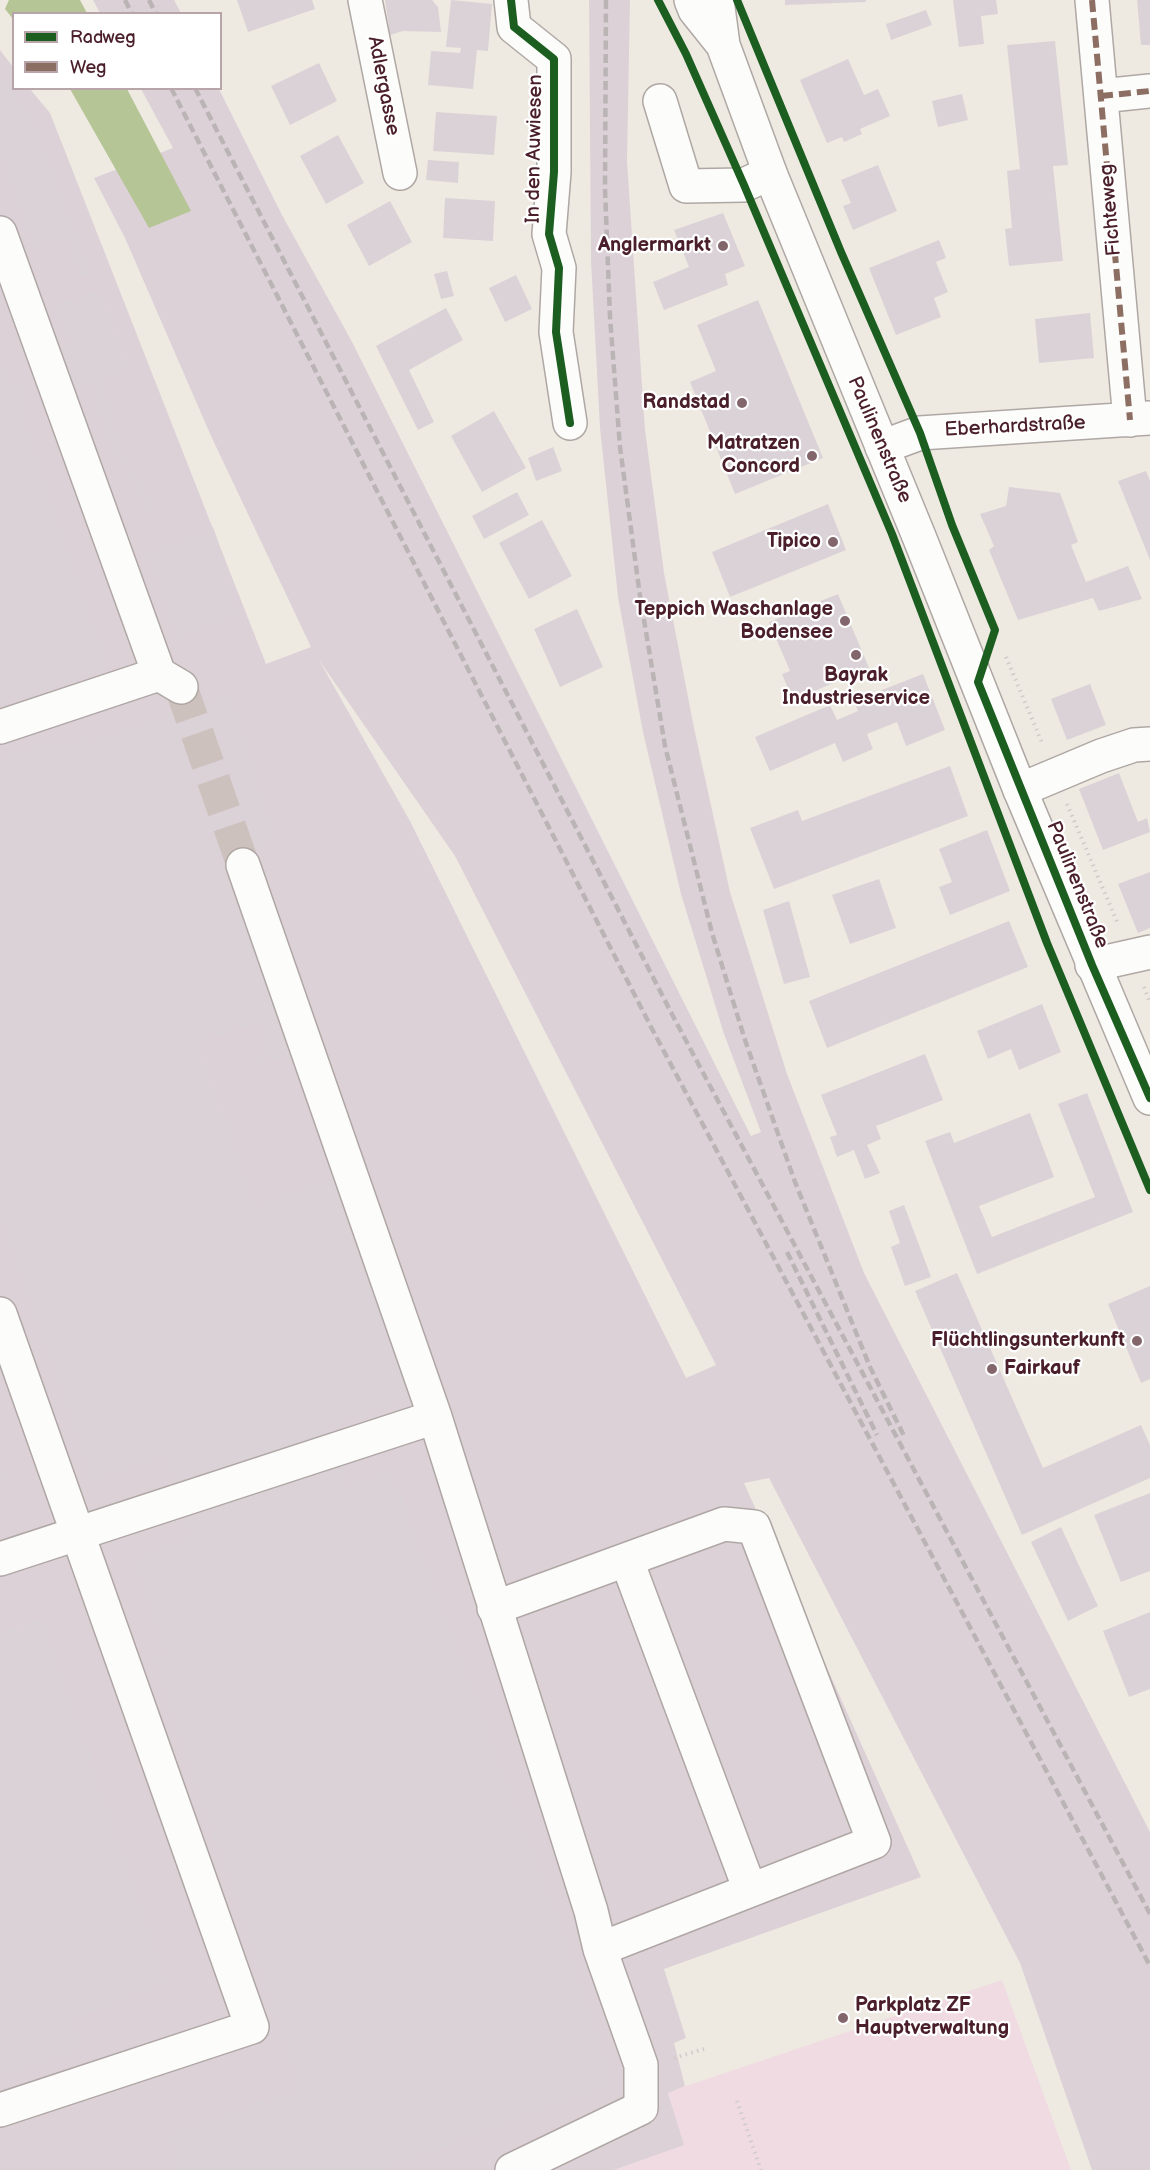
<!DOCTYPE html>
<html>
<head>
<meta charset="utf-8">
<style>
  body { margin:0 }
  #map { position:relative; width:1150px; height:2170px; overflow:hidden; background:#eeeae1; font-family:"Balsamiq Sans",sans-serif }
  canvas { display:block }
  .legend { position:absolute; left:12px; top:12px; width:210px; height:78px; box-sizing:border-box; background:#fff; border:2px solid #b7a5aa; margin:0; padding:8px 10px; list-style:none; font-size:18px; color:#4a1f2b }
  .legend li { display:flex; align-items:center; gap:12px; height:30px }
  .legend b { width:30px; border:2px solid #b7a5aa }
</style>
</head>
<body>
<div id="map">
<canvas width="1150" height="2170"></canvas>
<ul class="legend">
<li><b style="height:8px;background:#1b5e20"></b>Radweg</li>
<li><b style="height:8px;background:#8d6e63"></b>Weg</li>
</ul>
</div>
<script>
const ctx = document.querySelector('canvas').getContext('2d');
ctx.lineJoin = 'round';
function fillPath(path, color) { ctx.fillStyle = color; ctx.fill(path, 'evenodd'); }
const poly = rows => new Path2D(rows.map(r => 'M' + r).join(''));
function trace(path, color, width, dash) { ctx.strokeStyle = color; ctx.lineWidth = width; ctx.lineCap = dash ? 'butt' : 'round'; ctx.setLineDash(dash || []); ctx.stroke(path); }
function label(font, color, halo, rows, align = 'center') {
  ctx.font = font + ' "Balsamiq Sans",sans-serif'; ctx.lineWidth = 4.5; ctx.setLineDash([]); ctx.textBaseline = 'middle'; ctx.strokeStyle = halo; ctx.fillStyle = color; for (const [text, x, y, turn = 0] of rows) {
    ctx.save(); ctx.translate(x, y); ctx.rotate((+turn || 0) * Math.PI / 180); ctx.textAlign = isNaN(turn) ? turn : align; if (halo) ctx.strokeText(text, 0, 0); ctx.fillText(text, 0, 0); ctx.restore();
  }
}
fillPath(poly([
  [1002,1980,1071,2170,614,2170,683,2145,668,2092]
]), '#f0dbe2');
fillPath(poly([
  [93,0,174,0,181,13,100,13],
  [589,0,630,0,627,161,645,430,664,573,694,728,730,892,787,1074,864,1273,1150,1832,1150,2170,1092,2170,1020,1963,769,1478,744,1483,921,1877,664,1969,686,2038,674,2043,685,2086,668,2093,684,2145,614,2170,0,2170,0,50,13,67,14,88,30,89,50,113,266,664,311,647,211,436,125,238,94,178,173,148,141,89,219,89,282,215,351,340,751,1136,761,1132,724,1034,681,894,643,732,618,597,600,428,591,261],
  [319,660,455,856,716,1365,686,1378,410,821]
]), '#ddd1d8');
fillPath(poly([
  [9,0,80,0,87,13,14,14,13,19,5,9],
  [70,89,127,89,191,211,149,228]
]), '#b6c596');
fillPath(poly([
  [237,0,312,0,315,9,248,32],
  [385,0,432,0,438,7,441,32,403,31,390,35],
  [451,0,492,4,488,51,477,50,473,89,428,85,431,51,460,53,461,48,446,47],
  [785,0,866,0,866,2,785,5],
  [953,0,996,0,998,14,981,16,984,44,959,47],
  [1137,0,1150,0,1150,45,1141,45],
  [926,10,932,25,891,40,886,24],
  [1055,41,1068,165,1053,166,1063,261,1009,266,1005,229,1012,228,1007,171,1020,169,1007,45],
  [848,59,864,95,878,89,890,116,860,129,862,134,844,142,842,137,827,143,800,80],
  [319,63,337,101,290,125,271,86],
  [0,70,38,124,94,273,78,278,63,240,32,251,0,159],
  [962,94,968,120,938,127,932,101],
  [436,112,497,116,494,155,433,151],
  [338,135,364,183,326,204,300,156],
  [428,160,459,162,458,183,426,180],
  [878,165,897,211,853,230,843,206,851,203,841,180],
  [445,198,495,201,493,241,443,238],
  [390,201,412,242,369,266,347,225],
  [723,213,745,266,725,274,728,285,664,310,653,282,689,267,674,230],
  [939,240,946,258,936,262,948,292,934,298,941,317,896,335,869,268],
  [447,271,454,296,441,299,434,274],
  [516,275,532,309,505,322,489,288],
  [103,288,131,372,105,379,126,457,162,510,144,516,117,459,110,462,88,384,70,390,56,348,66,344,52,305],
  [758,300,823,458,735,494,690,382,716,371,697,325],
  [446,308,463,340,409,370,434,422,418,430,376,346],
  [1090,313,1094,358,1039,363,1035,319],
  [0,349,10,378,19,375,31,408,23,411,112,668,0,707],
  [494,411,526,468,482,492,451,436],
  [553,447,562,471,536,481,528,458],
  [1146,471,1150,481,1150,560,1118,481],
  [1009,487,1060,493,1078,542,1071,545,1086,582,1128,566,1142,599,1099,611,1093,598,1018,620,989,550,994,546,980,514,1006,506],
  [517,492,529,515,484,539,472,516],
  [828,504,846,550,730,597,712,552],
  [542,520,572,576,529,599,499,543],
  [213,527,244,617,174,642,143,552],
  [838,594,869,668,793,700,782,674,790,671,769,622],
  [577,609,603,667,560,687,534,629],
  [923,674,945,730,906,746,897,722,867,734,873,749,843,762,835,743,770,771,755,737,830,705,837,720,858,711,854,701],
  [1090,684,1106,725,1067,740,1051,699],
  [232,691,280,840,230,863,295,1054,257,1067,252,1052,265,1048,256,1024,201,1043,225,1115,234,1111,238,1124,230,1127,256,1203,337,1173,411,1400,332,1429,349,1482,392,1466,553,1896,618,2085,385,2170,176,2170,164,2133,297,2087,150,1657,162,1653,129,1557,188,1536,165,1459,90,1484,0,1223,0,756,56,737,59,745,90,734,92,739],
  [950,766,968,816,774,889,750,828,798,810,802,821],
  [1119,773,1138,822,1147,818,1150,832,1103,850,1079,789],
  [987,830,1010,891,950,915,939,887,952,882,939,849],
  [1150,872,1150,928,1138,933,1118,884],
  [879,879,896,928,850,944,832,895],
  [789,901,810,977,784,984,763,910],
  [1009,921,1028,967,827,1048,809,1001],
  [1042,1004,1061,1052,1019,1070,1011,1049,988,1059,977,1031],
  [925,1054,943,1100,876,1126,881,1139,867,1145,880,1173,865,1179,854,1150,837,1157,830,1137,837,1135,821,1095],
  [1087,1093,1133,1212,977,1274,925,1141,950,1132,954,1143,1030,1113,1054,1177,979,1206,992,1237,1095,1197,1058,1104],
  [904,1205,931,1277,905,1286,891,1247,900,1243,889,1211],
  [957,1273,1043,1468,1141,1425,1150,1445,1150,1478,1022,1535,915,1291],
  [1150,1286,1150,1379,1141,1383,1108,1304],
  [0,1452,10,1481,0,1484],
  [1150,1493,1150,1571,1121,1582,1094,1515],
  [1061,1527,1098,1606,1068,1621,1031,1542],
  [1150,1612,1150,1689,1129,1697,1103,1631],
  [45,1617,171,1986,74,2019,85,2050,0,2079,0,1632]
]), '#dbd2d7');
trace(poly([
  [181,687,243,865]
]), '#cdc1bd', 33, [33, 16]);
const minor = poly([
  [365,0,400,173],
  [511,0,514,27,554,59,554,172,549,234,559,268,556,332,570,423],
  [1092,0,1130,420],
  [1101,96,1150,91],
  [660,101,686,186,744,185,770,173],
  [0,233,159,674,181,687],
  [882,447,920,433,1150,418],
  [0,727,159,674],
  [1020,790,1101,756,1134,745,1150,744],
  [243,865,435,1417,591,1911,600,1949,641,2065,641,2108,512,2170],
  [1092,965,1150,952],
  [0,1314,252,2027,0,2110],
  [0,1559,435,1417],
  [627,1561,750,1890],
  [494,1608,724,1524,754,1527,874,1842,600,1949]
]);
const major = poly([
  [691,0,695,10,723,45],
  [717,0,723,45,770,173,920,539,1020,790,1150,1098]
]);
trace(minor, '#afa7a4', 36);
trace(major, '#afa7a4', 36);
trace(poly([
  [1006,657,1043,745],
  [1067,804,1118,924],
  [1144,987,1150,1003],
  [674,2058,704,2049],
  [737,2101,761,2170]
]), '#d0cbcb', 4, [1.5, 4.5]);
trace(minor, '#fcfcfa', 33);
trace(major, '#fcfcfa', 33);
trace(poly([
  [125,0,132,14],
  [149,0,156,14],
  [606,0,605,189,610,317,620,447,640,596,665,746,712,933,745,1040,795,1182,870,1367,904,1436],
  [171,88,651,1027,1150,1966],
  [195,88,675,1020,1150,1914],
  [787,1252,877,1435]
]), '#bab4b5', 4.5, [9, 4.5]);
trace(poly([
  [1092,0,1130,420],
  [1101,96,1150,91]
]), '#8d6e63', 6, [12, 6]);
trace(poly([
  [511,0,514,27,554,59,554,172,549,234,559,268,556,332,570,423],
  [658,0,686,54,744,185,892,534,1047,943,1150,1190],
  [737,0,841,252,920,433,952,525,995,630,978,682,1092,965,1150,1098]
]), '#1b5e20', 8);
for (const [x, y, r, color] of [
  [723,246,6,"#83666b"],
  [742,403,6,"#83666b"],
  [812,456,6,"#83666b"],
  [833,542,6,"#83666b"],
  [845,621,6,"#83666b"],
  [856,655,6,"#83666b"],
  [1137,1341,6,"#83666b"],
  [992,1369,6,"#83666b"],
  [843,2018,6,"#83666b"]
]) { const dot = new Path2D(); dot.arc(x, y, r, 0, 2 * Math.PI); ctx.fillStyle = color; ctx.fill(dot); trace(dot, '#fff', 2); }
label('20px', '#4a1f2b', '#fff', [
  ["Adlergasse",383,86,79],
  ["In den Auwiesen",535,149,-89],
  ["Fichteweg",1111,210,-95],
  ["Eberhardstraße",1015,427,-3],
  ["Paulinenstraße",879,440,67],
  ["Paulinenstraße",1077,885,68]
]);
label('bold 20px', '#4a1f2b', '#fff', [
  ["Anglermarkt",711,246],
  ["Randstad",730,403],
  ["Matratzen",800,444],
  ["Concord",800,467],
  ["Tipico",821,542],
  ["Teppich Waschanlage",833,610],
  ["Bodensee",833,633],
  ["Bayrak",856,676,"center"],
  ["Industrieservice",856,699,"center"],
  ["Flüchtlingsunterkunft",1125,1341],
  ["Fairkauf",1004,1369,"left"],
  ["Parkplatz ZF",855,2006,"left"],
  ["Hauptverwaltung",855,2029,"left"]
], 'right');
</script>
</body>
</html>
